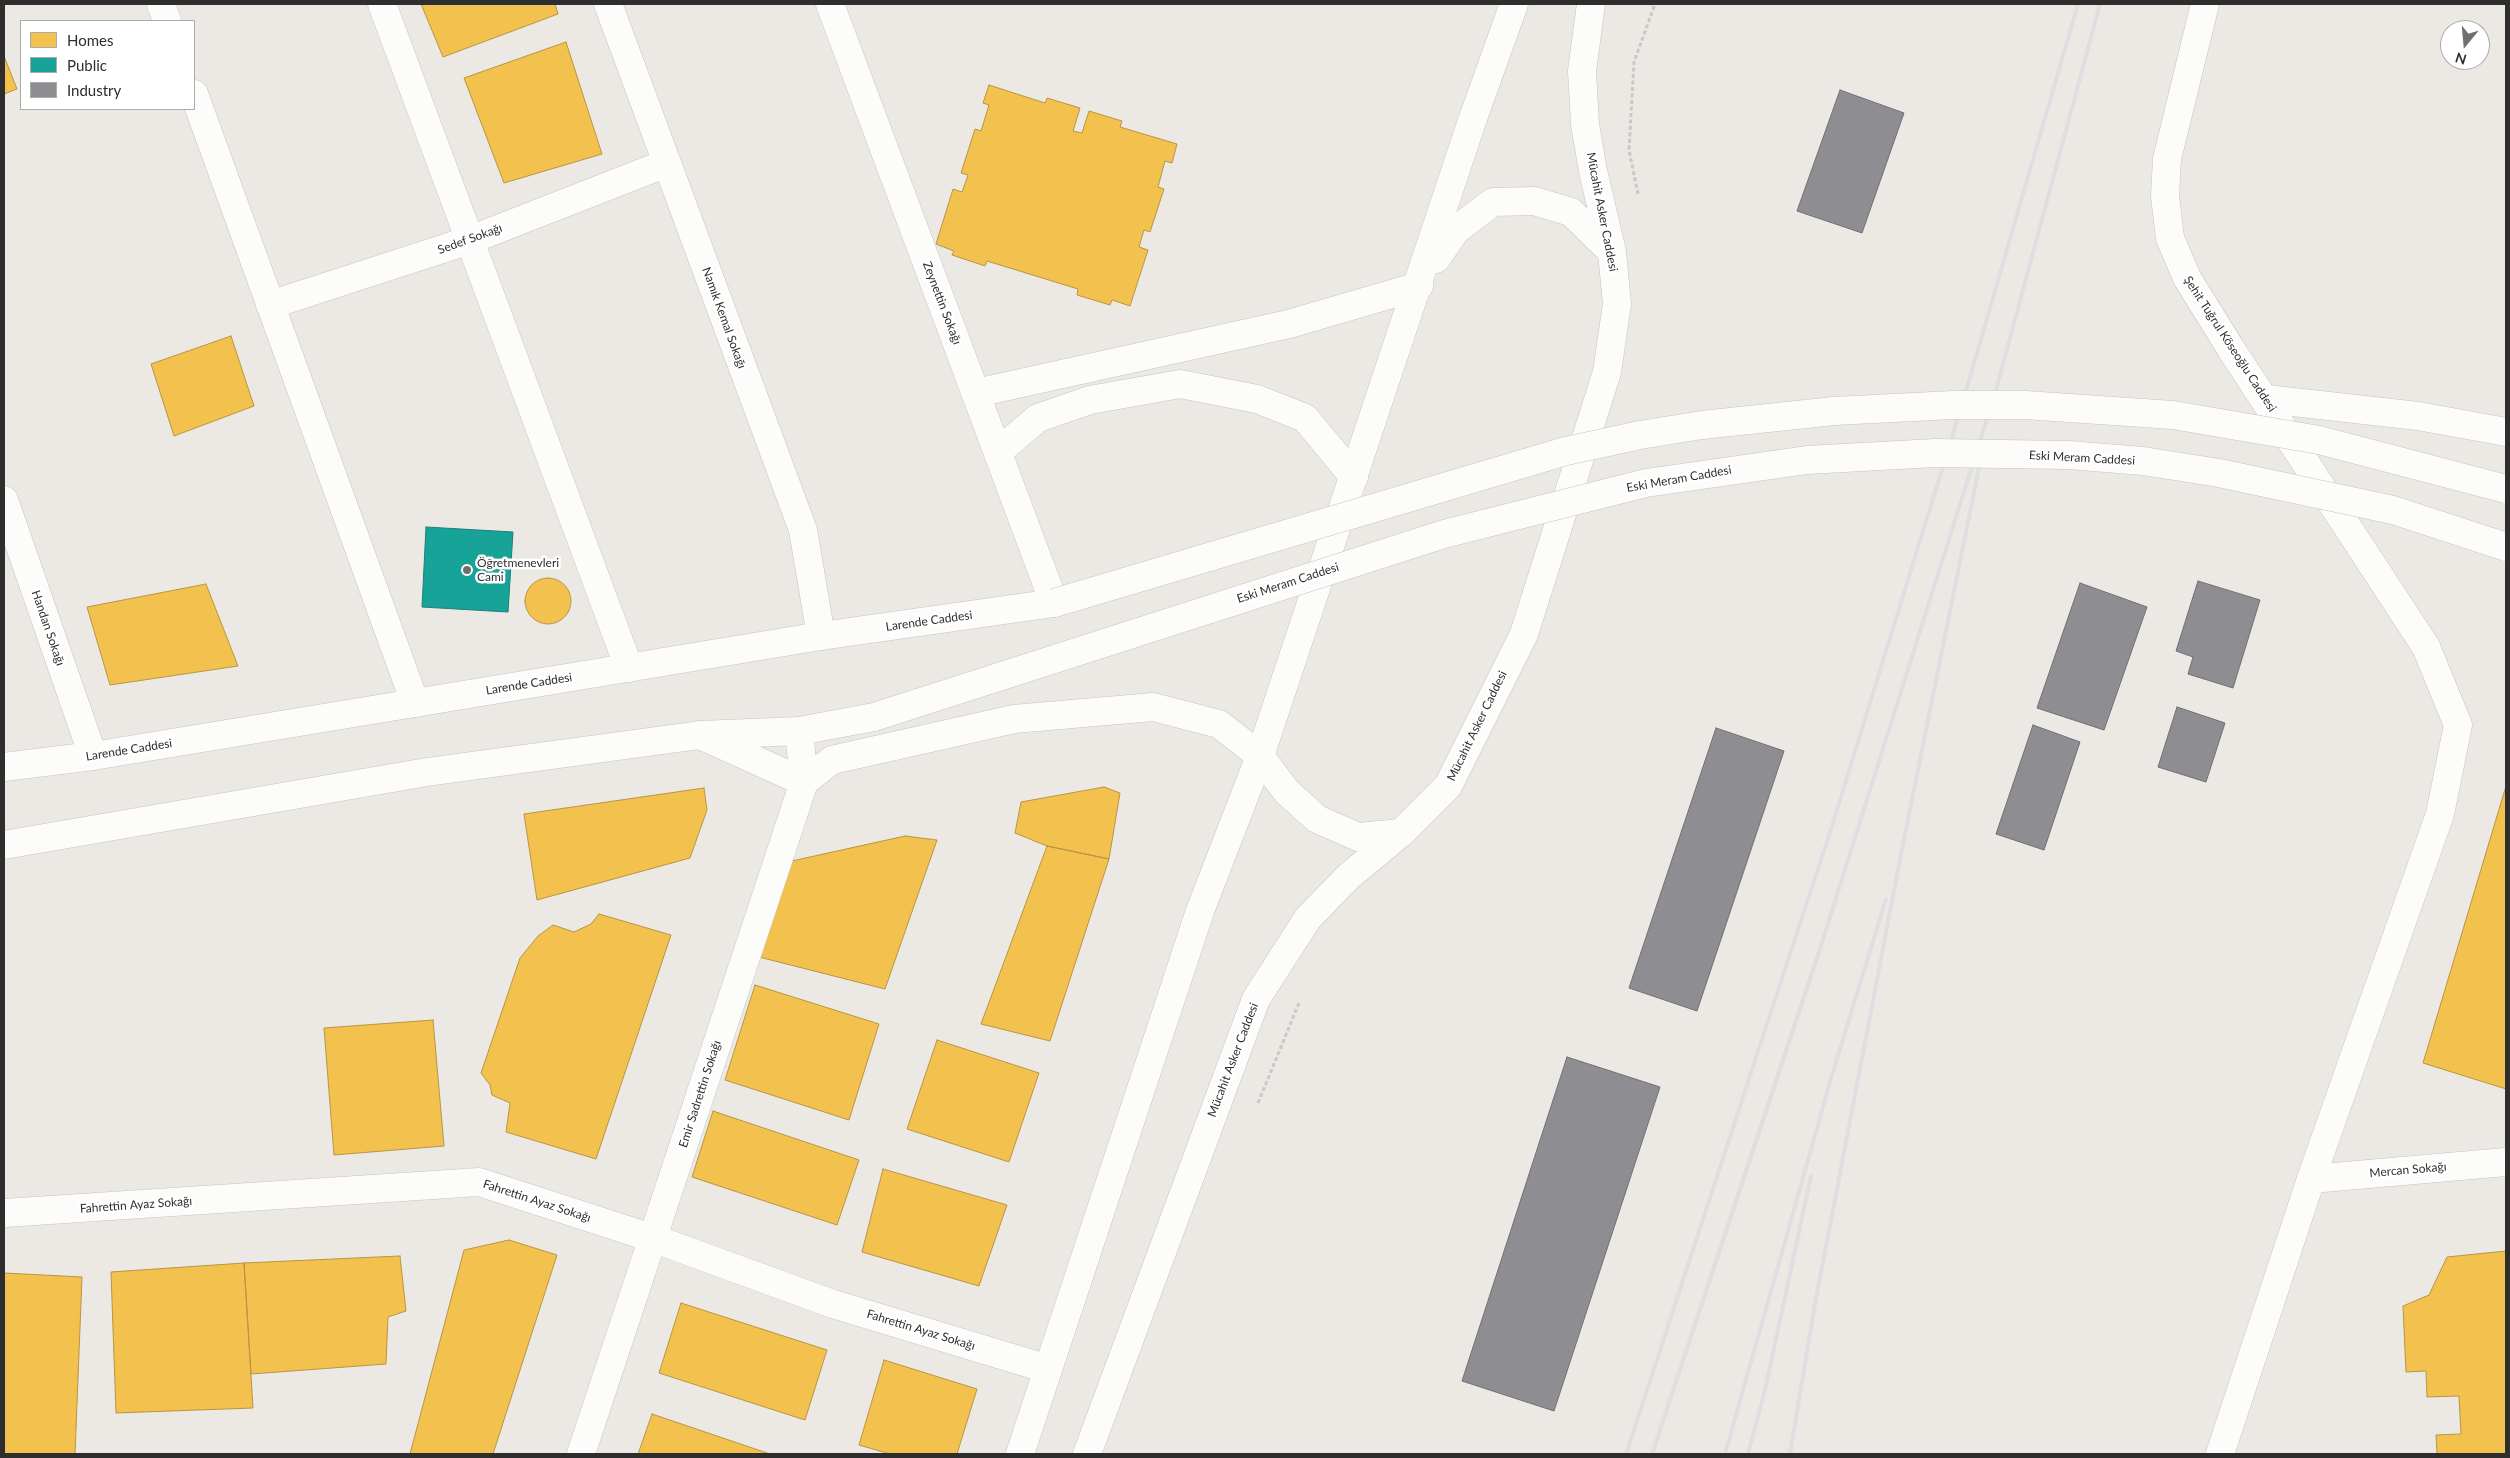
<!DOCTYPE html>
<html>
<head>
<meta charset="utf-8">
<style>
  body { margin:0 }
  #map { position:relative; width:2510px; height:1458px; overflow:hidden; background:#ece8e4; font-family:Lato,sans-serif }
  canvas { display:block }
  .frame { position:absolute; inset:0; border:5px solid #2e2e2e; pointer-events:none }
  .legend { position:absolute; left:20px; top:20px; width:175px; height:90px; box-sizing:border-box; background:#fff; border:1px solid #ababab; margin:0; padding:6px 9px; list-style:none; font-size:15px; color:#2e2e2e }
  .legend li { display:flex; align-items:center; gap:10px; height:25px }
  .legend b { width:25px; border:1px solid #ababab }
  .north { position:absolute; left:2440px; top:20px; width:50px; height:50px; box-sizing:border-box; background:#fff; border:1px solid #ababab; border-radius:50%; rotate:197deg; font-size:14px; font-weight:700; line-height:20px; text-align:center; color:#2e2e2e }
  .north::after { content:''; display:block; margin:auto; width:18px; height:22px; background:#706f6e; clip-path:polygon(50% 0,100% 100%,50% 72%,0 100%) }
</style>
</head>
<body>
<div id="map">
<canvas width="2510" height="1458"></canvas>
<div class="frame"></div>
<ul class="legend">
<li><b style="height:14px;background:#f2c14e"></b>Homes</li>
<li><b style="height:14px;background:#17a398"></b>Public</li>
<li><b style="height:14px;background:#8d8d92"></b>Industry</li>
</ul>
<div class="north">N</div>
</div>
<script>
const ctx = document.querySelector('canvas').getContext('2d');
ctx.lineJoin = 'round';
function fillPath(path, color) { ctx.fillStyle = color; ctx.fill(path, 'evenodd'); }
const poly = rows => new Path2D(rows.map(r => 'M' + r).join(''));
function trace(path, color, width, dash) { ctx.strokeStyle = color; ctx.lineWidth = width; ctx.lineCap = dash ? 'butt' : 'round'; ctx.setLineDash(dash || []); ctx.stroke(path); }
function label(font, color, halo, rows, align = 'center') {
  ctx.font = font + ' Lato,sans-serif'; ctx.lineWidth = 5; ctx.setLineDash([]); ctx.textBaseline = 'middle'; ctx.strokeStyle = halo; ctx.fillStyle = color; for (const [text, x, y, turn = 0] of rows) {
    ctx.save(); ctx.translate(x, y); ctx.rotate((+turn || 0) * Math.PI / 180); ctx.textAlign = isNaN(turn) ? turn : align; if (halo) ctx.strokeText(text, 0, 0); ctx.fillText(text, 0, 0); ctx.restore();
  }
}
const homes = poly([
  [421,4,555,4,558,14,443,57,421,4],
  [566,42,602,154,504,183,464,78,566,42],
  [4,56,17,89,4,94,4,56],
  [989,85,1045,103,1047,98,1080,108,1073,131,1082,133,1089,111,1122,121,1120,127,1177,144,1172,163,1165,161,1158,187,1164,189,1150,232,1144,230,1139,247,1148,250,1130,306,1112,300,1110,305,1077,295,1078,289,987,261,985,266,952,255,954,251,936,244,953,189,962,192,968,175,961,173,975,129,981,131,989,105,983,103,989,85],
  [231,336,254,406,174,436,151,364,231,336],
  '525 601a23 23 0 1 1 46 0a23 23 0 1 1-46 0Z',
  [206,584,238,666,110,685,87,607,206,584],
  [2506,786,2506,1089,2423,1063,2506,786],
  [1104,787,1120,793,1109,859,1047,846,1015,833,1021,802,1104,787],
  [704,788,707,810,690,858,537,900,524,814,704,788],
  [905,836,937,840,885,989,755,956,792,861,905,836],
  [1047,846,1109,859,1050,1041,981,1024,1047,846],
  [599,914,671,935,596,1159,506,1132,510,1103,492,1095,490,1085,481,1073,520,958,538,936,553,925,574,932,591,924,599,914],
  [755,985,879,1024,849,1120,725,1080,755,985],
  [433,1020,444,1146,334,1155,324,1028,433,1020],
  [937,1040,1039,1073,1009,1162,907,1129,937,1040],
  [713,1111,859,1160,837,1225,692,1177,713,1111],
  [883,1169,1007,1205,979,1286,862,1252,883,1169],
  [509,1240,557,1255,493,1454,410,1454,464,1250,509,1240],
  [2506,1251,2506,1454,2437,1454,2436,1435,2461,1434,2459,1396,2427,1397,2426,1371,2406,1372,2403,1306,2429,1295,2447,1257,2506,1251],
  [400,1256,406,1311,388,1317,386,1364,251,1374,244,1263,400,1256],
  [244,1263,253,1408,116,1413,111,1272,244,1263],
  [4,1273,82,1277,75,1454,4,1454,4,1273],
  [681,1303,827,1350,805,1420,659,1373,681,1303],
  [884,1360,977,1389,957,1454,890,1454,859,1445,884,1360],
  [652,1414,770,1454,638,1454,652,1414]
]);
fillPath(homes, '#f2c14e');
trace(homes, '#b79544', 1);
const public = poly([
  [426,527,513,532,508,612,422,607,426,527]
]);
fillPath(public, '#17a398');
trace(public, '#1e8078', 1);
const industry = poly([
  [1840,90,1904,113,1862,233,1797,211,1840,90],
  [2198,581,2260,600,2233,688,2188,674,2193,657,2176,651,2198,581],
  [2080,583,2147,607,2104,730,2037,708,2080,583],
  [2177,707,2225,723,2206,782,2158,767,2177,707],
  [2033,725,2080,742,2044,850,1996,834,2033,725],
  [1716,728,1784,751,1697,1011,1629,988,1716,728],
  [1567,1057,1660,1087,1554,1411,1462,1381,1567,1057]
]);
fillPath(industry, '#8d8d92');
trace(industry, '#707074', 1);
const minor = poly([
  [161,4,167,21],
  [382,4,629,668],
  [608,4,803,530,821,636],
  [830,4,1054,603],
  [194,94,415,703],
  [270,305,470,240,667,163],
  [976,393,1289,324,1419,286],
  [2266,399,2418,416,2506,432],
  [998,452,1038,418,1090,400,1180,384,1257,399,1305,418,1354,477],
  [4,500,93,756],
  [700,735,804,782,832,760,1014,719,1153,707,1219,724,1260,756],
  [2311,1179,2506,1162],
  [4,1213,479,1182,652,1238,833,1304,1048,1369],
  [581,1454,804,782,799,731]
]);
const tertiary = poly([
  [2220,1454,2311,1179,2440,814,2458,725,2426,647]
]);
const secondary = poly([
  [2205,4,2167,159,2165,196,2170,238,2187,278,2231,349,2426,647],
  [1436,259,1456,230,1493,202,1534,201,1571,212,1612,252],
  [1260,756,1287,792,1317,819,1358,837,1401,833],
  [4,767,93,756,821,636,1054,603],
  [4,845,427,772,700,735,799,731,874,717],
  [1020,1454,1200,911,1260,756,1472,121,1514,4],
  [1087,1454,1256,999,1308,918,1349,876,1401,833,1448,786,1524,634,1607,372,1617,304,1612,252,1593,171,1585,124,1582,71,1591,4]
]);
trace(minor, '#c5c4c5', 29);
trace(tertiary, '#c5c4c5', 29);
trace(secondary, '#c5c4c5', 29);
trace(poly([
  [1638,194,1629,150,1634,62,1655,4],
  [1258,1103,1299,1003]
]), '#c9c9c8', 3, [4, 2.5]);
trace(minor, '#fcfcfb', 28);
trace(tertiary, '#fcfcfb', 28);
trace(secondary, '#fcfcfb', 28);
trace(poly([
  [1626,1454,1833,823,1964,398,2078,4],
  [1652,1454,1819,952,1996,390,2100,4],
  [1725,1454,1832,1075,1886,899],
  [1748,1454,1765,1390,1811,1176],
  [1790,1454,1815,1304,1902,849,1982,453]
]), '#dfdfe1', 4);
const secondaryBridge = poly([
  [1054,603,1566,451,1640,435,1702,425,1834,411,1953,405,2025,405,2173,415,2319,440,2506,489],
  [874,717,1444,534,1646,483,1807,460,1935,453,2069,455,2143,461,2219,473,2393,510,2506,547]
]);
trace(secondaryBridge, '#c5c4c5', 29, []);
trace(secondaryBridge, '#fcfcfb', 28);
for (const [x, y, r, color] of [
  [467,570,5,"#706f6e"]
]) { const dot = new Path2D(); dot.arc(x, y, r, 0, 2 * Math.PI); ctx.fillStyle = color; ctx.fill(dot); trace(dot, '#fff', 2); }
label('12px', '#2e2e2e', '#fff', [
  ["Mücahit Asker Caddesi",1602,212,79],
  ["Sedef Sokağı",470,239,-20],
  ["Zeynettin Sokağı",942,303,69],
  ["Namık Kemal Sokağı",724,318,70],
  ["Şehit Tuğrul Köseoğlu Caddesi",2230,344,57],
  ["Eski Meram Caddesi",2082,458,3],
  ["Eski Meram Caddesi",1679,479,-10],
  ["Eski Meram Caddesi",1288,583,-18],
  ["Larende Caddesi",929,621,-8],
  ["Handan Sokağı",48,628,71],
  ["Larende Caddesi",529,684,-9],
  ["Mücahit Asker Caddesi",1477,726,-64],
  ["Larende Caddesi",129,750,-9],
  ["Mücahit Asker Caddesi",1233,1060,-69],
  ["Emir Sadrettin Sokağı",700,1094,-72],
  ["Mercan Sokağı",2408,1170,-5],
  ["Fahrettin Ayaz Sokağı",537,1201,18],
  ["Fahrettin Ayaz Sokağı",136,1205,-4],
  ["Fahrettin Ayaz Sokağı",921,1330,17]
]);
label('12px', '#2e2e2e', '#fff', [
  ["Öğretmenevleri",477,563],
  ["Cami",477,577]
], 'left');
</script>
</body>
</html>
